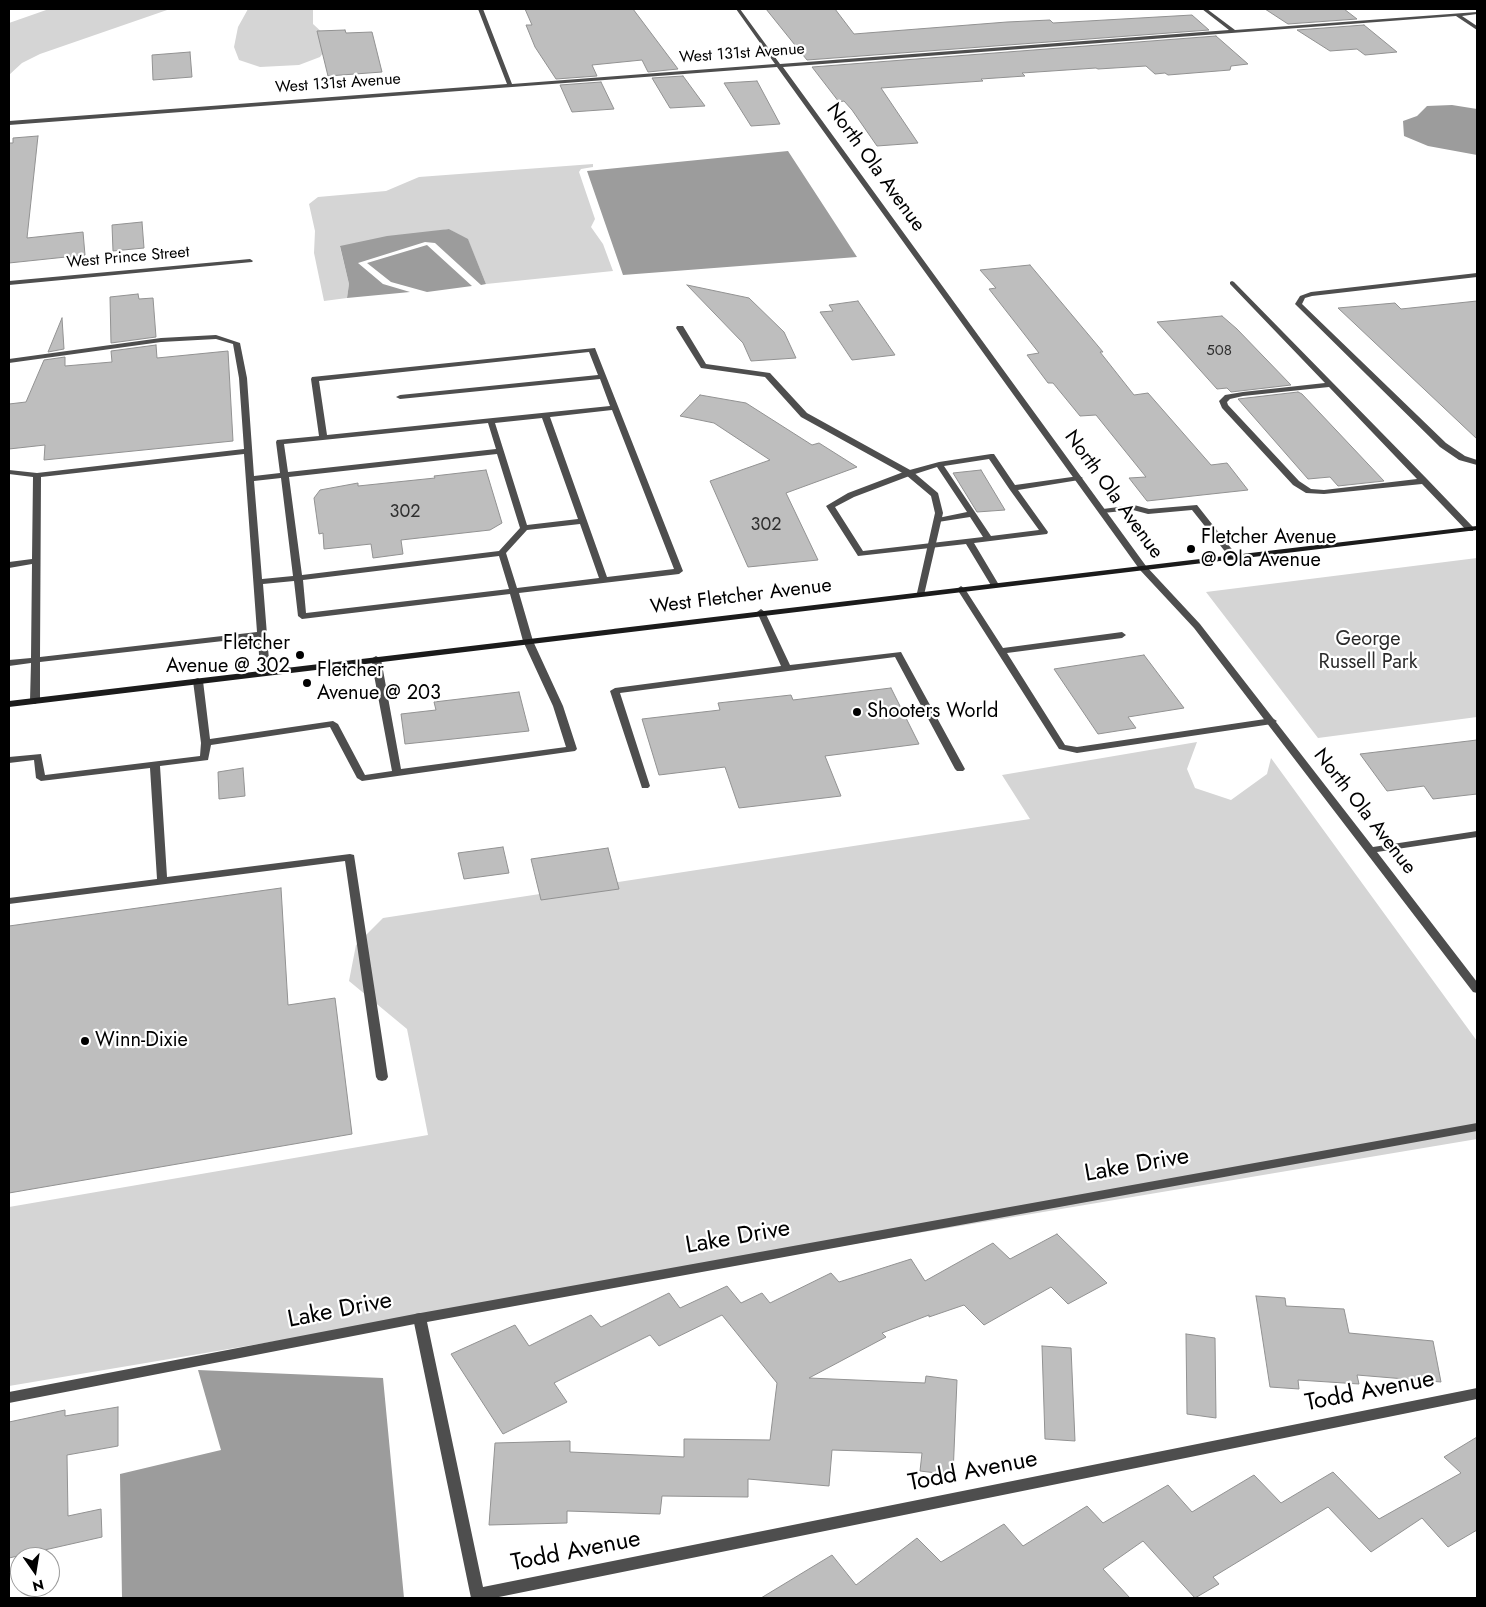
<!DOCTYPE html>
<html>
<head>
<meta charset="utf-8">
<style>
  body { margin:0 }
  #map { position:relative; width:1486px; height:1607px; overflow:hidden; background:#fff; font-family:Jost,sans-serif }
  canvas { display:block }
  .frame { position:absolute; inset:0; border:10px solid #000; pointer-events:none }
  .north { position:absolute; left:10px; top:1547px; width:50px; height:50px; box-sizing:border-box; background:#fff; border:1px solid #999; border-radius:50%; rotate:167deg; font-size:14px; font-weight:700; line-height:20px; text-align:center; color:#000 }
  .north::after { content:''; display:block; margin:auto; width:18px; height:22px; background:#000; clip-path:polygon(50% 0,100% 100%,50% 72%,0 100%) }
</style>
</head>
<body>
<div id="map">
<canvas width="1486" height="1607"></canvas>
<div class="frame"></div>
<div class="north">N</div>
</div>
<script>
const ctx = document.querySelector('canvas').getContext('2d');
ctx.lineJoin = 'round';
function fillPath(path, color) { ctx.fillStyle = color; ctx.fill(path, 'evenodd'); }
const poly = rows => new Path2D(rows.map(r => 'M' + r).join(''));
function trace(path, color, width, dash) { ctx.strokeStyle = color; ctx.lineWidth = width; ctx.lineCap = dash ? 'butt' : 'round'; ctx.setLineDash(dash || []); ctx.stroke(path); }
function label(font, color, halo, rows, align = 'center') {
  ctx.font = font + ' Jost,sans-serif'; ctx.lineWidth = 4.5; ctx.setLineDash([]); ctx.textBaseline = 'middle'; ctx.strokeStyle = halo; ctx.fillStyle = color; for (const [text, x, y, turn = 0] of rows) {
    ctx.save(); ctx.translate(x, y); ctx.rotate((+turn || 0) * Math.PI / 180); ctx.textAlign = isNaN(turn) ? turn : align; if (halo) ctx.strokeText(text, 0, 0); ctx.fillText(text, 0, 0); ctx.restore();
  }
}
fillPath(poly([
  [49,9,170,9,40,54,22,63,9,75,9,23],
  [248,9,313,9,313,24,325,35,328,46,320,57,299,65,260,67,239,60,234,47,238,27],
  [593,164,593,167,581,169,579,172,595,219,591,227,603,244,613,271,486,284,468,240,449,229,340,247,349,284,347,298,324,301,314,253,315,231,309,204,318,197,386,191,419,177],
  [1477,558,1477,717,1318,738,1206,592],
  [1197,742,1187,769,1195,788,1231,800,1267,774,1271,758,1477,1041,1477,1139,9,1386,9,1207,428,1135,407,1029,349,981,356,945,383,918,1030,819,1002,775]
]), '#d5d5d5');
fillPath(poly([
  [1452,105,1477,109,1477,155,1428,146,1404,136,1403,121,1417,116,1427,106],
  [788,151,857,257,623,275,587,171],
  [449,229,468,239,486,284,481,285,435,243,425,242,358,263,383,284,410,292,347,298,349,284,340,246,387,236],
  [427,245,472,286,427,292,391,282,367,263],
  [198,1370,383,1378,404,1598,122,1598,120,1474,221,1450]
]), '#9c9c9c');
const building = poly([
  [525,9,633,9,678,69,648,72,642,60,592,65,597,76,556,79,535,47,526,25,532,25,525,9],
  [766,9,835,9,854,34,1007,22,1050,20,1053,23,1192,15,1209,30,807,60,766,9],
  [1265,9,1344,9,1357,19,1288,24,1265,9],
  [1364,25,1397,52,1365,55,1357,49,1330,51,1297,30,1364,25],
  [345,30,346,33,372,32,382,72,328,76,317,31,345,30],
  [1216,36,1248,64,1231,66,1230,70,1168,75,1165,73,1155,74,1146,66,1098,69,1096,68,1022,73,1025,76,981,79,983,81,881,88,918,143,877,146,852,110,844,101,839,102,812,67,1216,36],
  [190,52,192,77,153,80,152,55,190,52],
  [683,76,705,106,670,108,652,78,683,76],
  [757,81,780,124,751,126,724,83,757,81],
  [601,82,614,109,572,112,560,85,601,82],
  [38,136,27,238,83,232,85,255,9,263,9,143,13,143,13,138,38,136],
  [142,222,144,248,113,251,112,225,142,222],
  [1030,265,1103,352,1100,352,1134,395,1148,393,1211,465,1227,463,1248,490,1147,501,1129,478,1146,477,1096,415,1080,416,1053,383,1048,383,1027,355,1039,353,989,289,996,288,980,270,1030,265],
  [687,285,749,298,784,332,796,358,751,361,743,343,687,285],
  [138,294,139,299,153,298,156,337,111,343,110,297,138,294],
  [858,301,895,355,852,360,820,312,833,311,829,305,858,301],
  [1477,301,1477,439,1338,308,1395,303,1401,309,1477,301],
  [1222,316,1237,329,1291,385,1231,392,1227,388,1217,389,1157,322,1222,316],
  [62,318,64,349,48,352,62,318],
  [156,345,157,358,228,351,233,441,44,460,45,445,9,449,9,404,26,402,44,360,65,357,65,366,112,362,111,351,156,345],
  [1298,392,1302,394,1384,481,1338,486,1330,477,1308,479,1238,399,1298,392],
  [700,395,746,403,812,445,819,443,857,467,786,493,818,560,748,567,710,481,770,460,714,423,680,416,700,395],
  [486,470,502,523,490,530,401,540,403,554,373,558,371,544,324,549,323,533,319,534,314,498,320,490,358,483,358,486,435,478,434,476,486,470],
  [981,470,1005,510,977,512,953,473,981,470],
  [1144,655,1184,708,1128,717,1136,728,1098,734,1054,669,1144,655],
  [891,688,919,744,825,756,841,796,739,808,725,767,659,775,642,719,720,710,718,703,791,695,793,700,891,688],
  [519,692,529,731,405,744,401,714,436,710,434,702,519,692],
  [1477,740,1477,794,1433,799,1424,786,1387,791,1360,754,1477,740],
  [243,768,245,796,219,799,218,772,243,768],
  [503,847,509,873,464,879,458,853,503,847],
  [608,848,619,889,541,900,531,859,608,848],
  [281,888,288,1005,335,998,352,1134,9,1193,9,926,281,888],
  [1057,1234,1107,1283,1068,1304,1051,1287,984,1325,964,1305,929,1317,929,1315,882,1333,886,1337,809,1378,925,1383,926,1376,957,1380,953,1475,920,1471,922,1453,832,1450,829,1486,748,1479,748,1497,662,1496,660,1514,567,1511,567,1523,489,1525,495,1443,570,1441,570,1452,684,1457,684,1439,770,1440,777,1383,722,1315,659,1346,650,1335,554,1383,567,1402,503,1434,451,1354,515,1325,529,1346,591,1315,601,1327,669,1293,680,1308,727,1286,741,1303,762,1293,770,1303,831,1273,839,1282,911,1259,925,1281,993,1243,1010,1259,1057,1234],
  [1256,1296,1285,1298,1286,1306,1344,1309,1349,1333,1433,1341,1441,1382,1357,1375,1359,1384,1298,1380,1299,1389,1270,1387,1256,1296],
  [1186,1334,1215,1338,1216,1418,1187,1414,1186,1334],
  [1042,1346,1071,1348,1075,1441,1045,1439,1042,1346],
  [118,1407,118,1446,67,1455,68,1516,101,1509,102,1537,9,1558,9,1422,65,1410,65,1416,118,1407],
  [1477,1437,1477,1530,1448,1547,1422,1518,1371,1552,1328,1507,1213,1577,1219,1584,1195,1598,1143,1541,1103,1569,1130,1598,761,1598,832,1555,856,1585,917,1538,941,1562,1004,1524,1023,1546,1087,1506,1103,1523,1168,1485,1192,1512,1254,1475,1281,1503,1333,1472,1379,1519,1461,1473,1444,1457,1477,1437]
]);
fillPath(building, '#bebebe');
trace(building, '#929292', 1);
fillPath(poly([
  [1477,273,1477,277,1312,296,1305,298,1302,304,1446,443,1465,456,1477,460,1477,465,1459,460,1440,447,1295,304,1300,296,1311,292,1477,273],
  [1232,281,1234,282,1427,479,1473,527,1473,531,1467,531,1422,484,1324,494,1306,493,1293,485,1222,408,1219,401,1225,395,1243,392,1325,383,1230,284,1230,282,1232,281],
  [1329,387,1417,479,1324,490,1311,489,1299,481,1228,405,1227,402,1230,399,1243,396,1329,387],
  [216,335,240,343,247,378,254,476,280,473,276,442,277,440,319,436,311,379,312,377,595,348,683,571,679,574,519,593,533,641,563,706,577,749,575,751,362,781,357,778,330,727,211,745,208,760,160,766,167,877,350,854,354,855,388,1077,386,1080,382,1081,378,1080,376,1077,345,861,9,904,9,898,157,879,150,768,41,781,36,778,34,760,9,763,9,757,41,754,45,775,200,756,201,743,193,681,195,679,198,678,203,681,210,739,333,721,338,724,365,775,392,771,371,659,376,656,381,659,401,769,566,747,553,706,523,641,510,594,302,619,298,616,294,581,263,584,270,673,268,675,262,675,260,673,258,637,40,662,40,701,35,704,32,703,30,701,31,663,9,666,9,660,31,658,32,564,9,568,9,562,32,559,33,477,9,474,9,470,37,473,244,449,239,378,233,344,216,339,161,342,9,363,9,359,161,338,216,335],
  [589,352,598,375,400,395,396,397,400,399,600,379,610,406,327,435,319,381,589,352],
  [612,410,674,569,607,577,550,417,612,410],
  [542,418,578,519,527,525,495,423,542,418],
  [488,423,496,449,288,472,284,444,488,423],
  [244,454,257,632,40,657,41,477,244,454],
  [497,454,520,528,499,551,302,575,289,477,497,454],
  [281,478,293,576,262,579,254,481,281,478],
  [580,524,599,578,517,588,506,553,527,530,580,524],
  [499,556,509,589,306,613,303,580,499,556],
  [991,454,994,454,1015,485,1079,476,1083,478,1079,480,1018,490,1048,532,1047,534,974,543,999,585,998,587,992,587,966,544,858,556,826,506,848,493,906,471,939,462,991,454],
  [989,459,1010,490,1039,530,991,536,944,466,989,459],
  [937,467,967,512,938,518,934,520,938,522,970,517,983,537,863,551,835,507,854,497,912,475,937,467],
  [1134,505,1149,509,1197,505,1238,557,1234,560,1231,559,1192,510,1148,514,1133,510,1103,513,1099,511,1103,509,1134,505],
  [961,586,965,589,1003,648,1122,632,1126,635,1122,638,1007,653,1065,745,1077,747,1272,718,1277,721,1272,724,1077,753,1059,749,957,589,961,586],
  [761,609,765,612,790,665,901,652,965,769,963,771,957,771,955,769,895,657,620,693,650,786,648,788,642,788,610,691,615,688,781,666,757,612,761,609],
  [1477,1123,1477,1131,427,1322,483,1587,1477,1388,1477,1399,494,1598,471,1598,413,1318,415,1314,1477,1123]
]), '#4e4e4e');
fillPath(poly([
  [478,9,483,9,512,84,775,64,736,9,740,9,780,64,1229,30,1202,9,1207,9,1235,30,1477,12,1477,14,1462,16,1477,26,1477,30,1456,16,783,67,1146,566,1200,624,1373,847,1477,831,1477,837,1377,852,1477,982,1477,993,1473,992,1194,628,1140,570,777,67,9,125,9,121,507,84,478,9],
  [250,259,253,261,252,262,9,285,9,281,250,259],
  [677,326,683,326,706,364,770,373,807,413,912,471,938,493,943,513,924,595,918,595,917,593,935,513,931,496,906,475,801,417,765,377,701,368,676,328,677,326],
  [420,1313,425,1314,427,1318,425,1322,420,1323,9,1403,9,1392,420,1313]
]), '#4e4e4e');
fillPath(poly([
  [1477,526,1477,530,9,707,9,701,1477,526]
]), '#1b1b1b');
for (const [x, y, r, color] of [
  [1191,549,5,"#000"],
  [300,655,5,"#000"],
  [307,683,5,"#000"],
  [857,712,5,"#000"],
  [85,1041,5,"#000"]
]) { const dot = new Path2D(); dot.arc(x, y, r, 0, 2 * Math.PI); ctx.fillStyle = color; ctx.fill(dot); trace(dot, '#fff', 2); }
label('15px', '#303030', null, [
  ["508",1219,351]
]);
label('16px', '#000', '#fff', [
  ["West 131st Avenue",742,54,-4],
  ["West 131st Avenue",338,84,-4],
  ["West Prince Street",128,258,-5]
]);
label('18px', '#303030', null, [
  ["302",405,513],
  ["302",766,526]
]);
label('20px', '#000', '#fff', [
  ["North Ola Avenue",875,168,54],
  ["North Ola Avenue",1113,495,54],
  ["West Fletcher Avenue",741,597,-7],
  ["North Ola Avenue",1364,812,52]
]);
label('20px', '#000', '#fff', [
  ["Fletcher Avenue",1201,538],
  ["@ Ola Avenue",1201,561],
  ["Fletcher",290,644,"right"],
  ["Avenue @ 302",290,667,"right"],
  ["Fletcher",317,671],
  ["Avenue @ 203",317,694],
  ["Shooters World",867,712],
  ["Winn-Dixie",95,1041]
], 'left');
label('20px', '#2c2c2c', '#fff', [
  ["George",1368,640],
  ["Russell Park",1368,663]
]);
label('24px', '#000', '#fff', [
  ["Lake Drive",1137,1166,-10],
  ["Lake Drive",738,1238,-10],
  ["Lake Drive",340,1311,-11],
  ["Todd Avenue",1370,1392,-11],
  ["Todd Avenue",973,1472,-11],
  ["Todd Avenue",576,1552,-11]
]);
</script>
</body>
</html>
